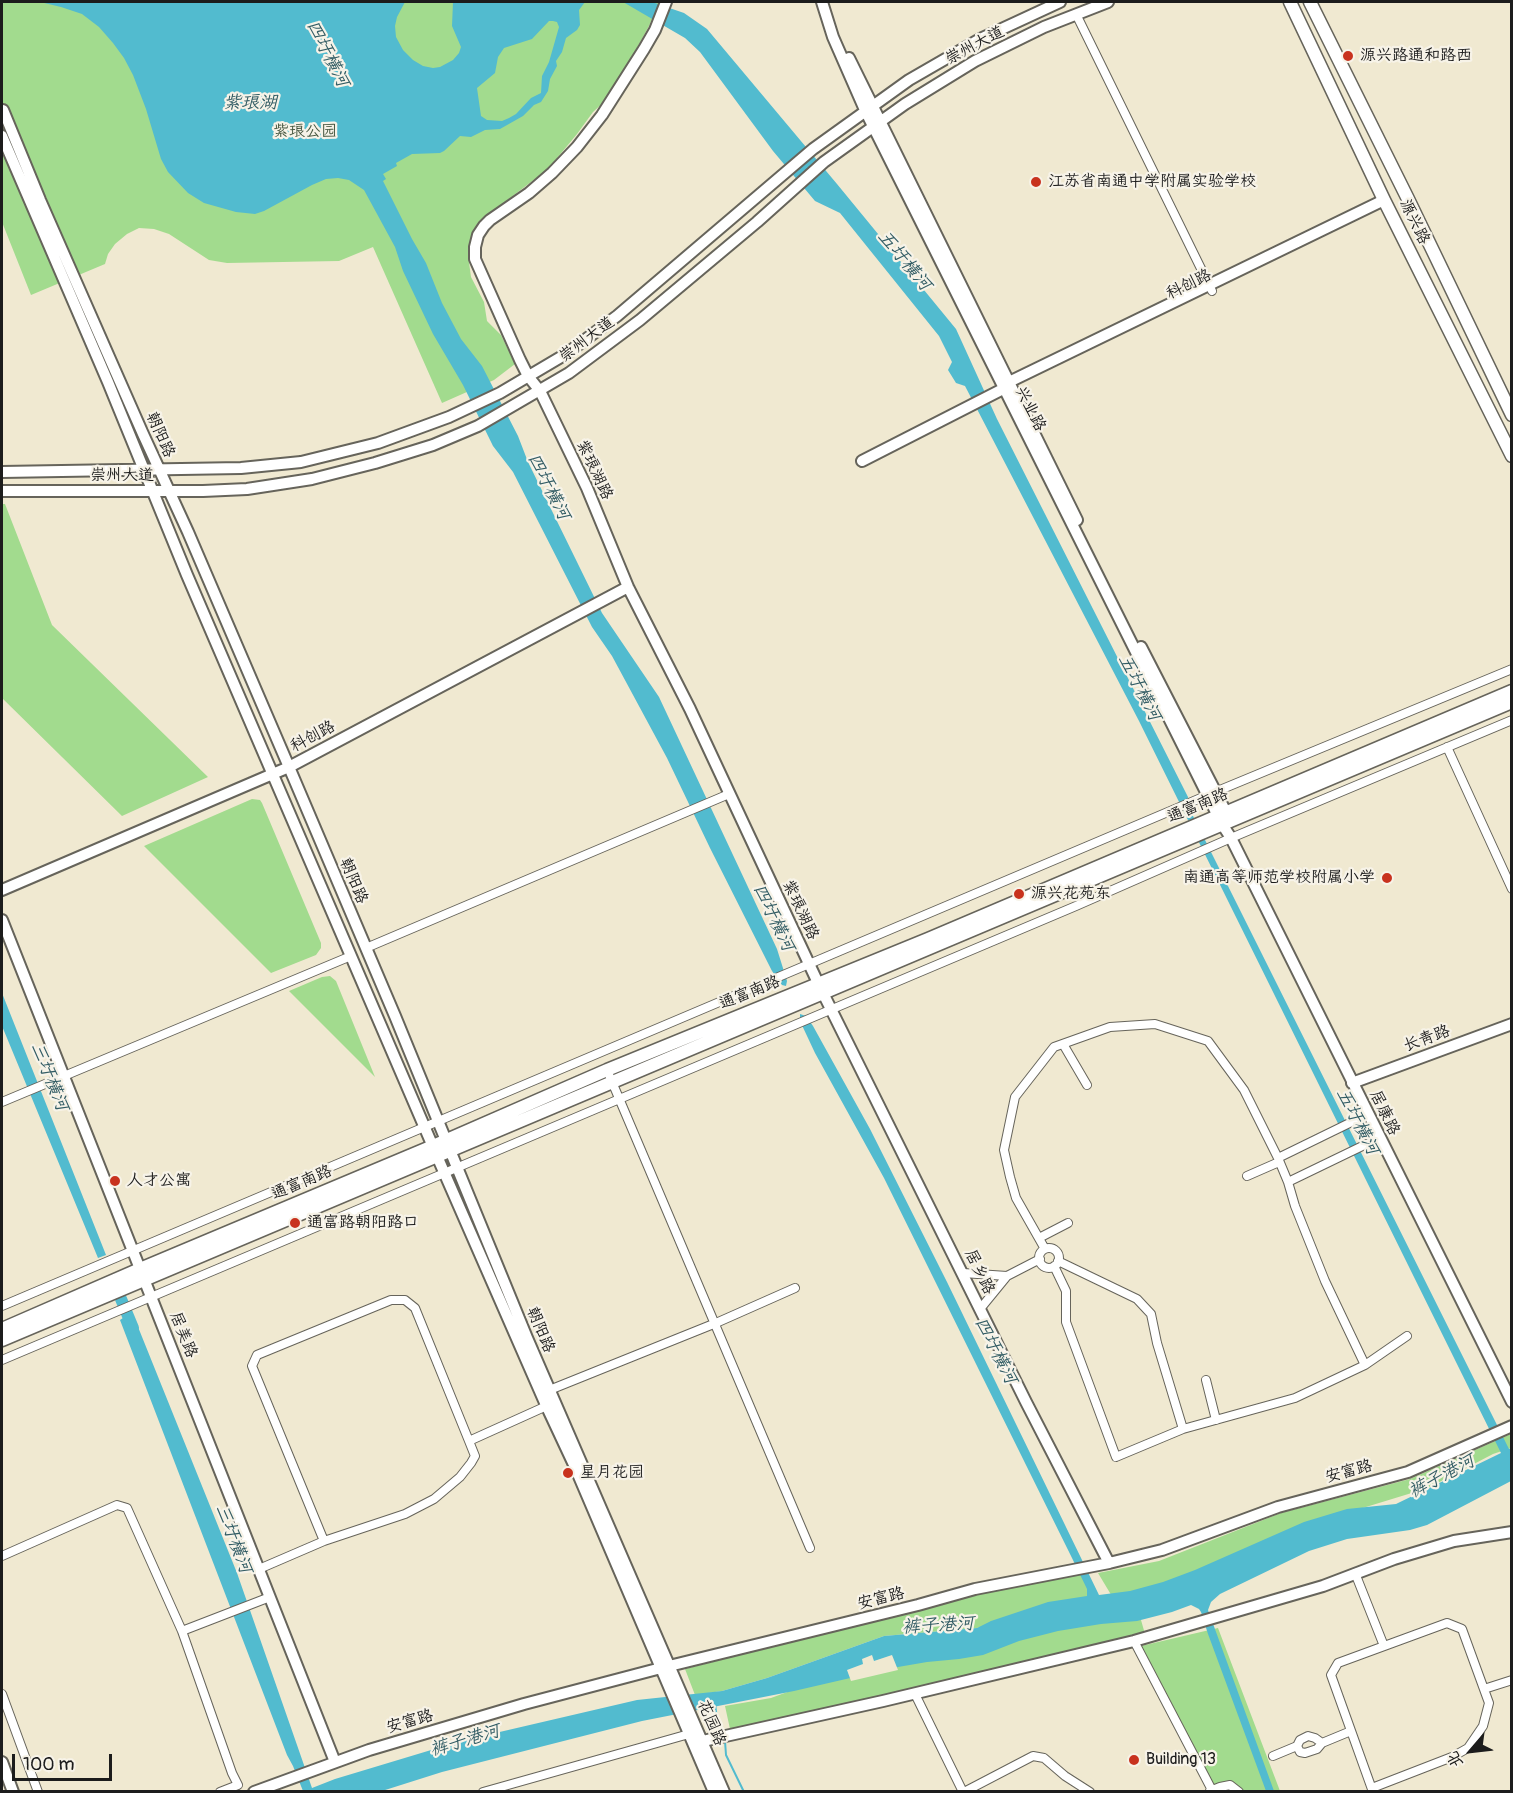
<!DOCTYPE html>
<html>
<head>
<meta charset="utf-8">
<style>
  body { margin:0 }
  #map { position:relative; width:1513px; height:1793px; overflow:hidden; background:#f0e9d1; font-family:Pangolin,"LXGW WenKai TC",sans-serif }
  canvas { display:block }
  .frame { position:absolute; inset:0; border:3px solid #1c1c1c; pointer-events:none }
  .north { position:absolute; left:1441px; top:1721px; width:60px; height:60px; -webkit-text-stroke:4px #f7f3e8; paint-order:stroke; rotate:242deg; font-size:16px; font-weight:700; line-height:24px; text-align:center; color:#1c1c1c }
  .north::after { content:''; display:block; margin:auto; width:21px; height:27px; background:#1c1c1c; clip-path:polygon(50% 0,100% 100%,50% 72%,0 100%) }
  .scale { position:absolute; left:12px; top:1754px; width:100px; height:27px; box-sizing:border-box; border:3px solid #1c1c1c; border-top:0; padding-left:8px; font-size:18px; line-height:21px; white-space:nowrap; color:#1c1c1c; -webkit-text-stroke:4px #f7f3e8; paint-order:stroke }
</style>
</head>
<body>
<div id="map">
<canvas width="1513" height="1793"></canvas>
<div class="frame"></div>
<div class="north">北</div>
<div class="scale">100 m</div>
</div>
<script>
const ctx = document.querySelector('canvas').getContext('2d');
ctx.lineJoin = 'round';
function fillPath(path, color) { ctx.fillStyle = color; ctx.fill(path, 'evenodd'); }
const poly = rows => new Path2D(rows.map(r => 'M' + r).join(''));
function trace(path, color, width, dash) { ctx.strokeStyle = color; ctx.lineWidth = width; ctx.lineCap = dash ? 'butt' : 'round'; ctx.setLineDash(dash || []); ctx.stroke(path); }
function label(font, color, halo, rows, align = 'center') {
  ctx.font = font + ' Pangolin,"LXGW WenKai TC",sans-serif'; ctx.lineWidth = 4.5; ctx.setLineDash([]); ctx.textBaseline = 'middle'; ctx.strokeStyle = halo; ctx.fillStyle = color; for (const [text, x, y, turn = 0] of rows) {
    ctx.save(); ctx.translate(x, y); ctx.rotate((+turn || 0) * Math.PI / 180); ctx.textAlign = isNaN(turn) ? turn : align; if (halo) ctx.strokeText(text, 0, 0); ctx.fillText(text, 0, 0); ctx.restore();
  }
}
fillPath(poly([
  [2,2,659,2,649,26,627,66,604,102,593,112,577,134,548,169,484,218,472,234,468,255,471,277,484,302,487,321,501,335,515,364,494,380,442,403,373,247,339,261,227,263,209,260,169,234,154,229,139,228,127,234,115,244,108,254,105,264,31,295,2,222],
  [2,504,5,504,52,625,208,777,122,816,2,698],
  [252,799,260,800,262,803,321,943,321,948,316,955,271,973,144,846],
  [330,976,336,981,375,1077,289,991,322,977],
  [1511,1434,1511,1448,1493,1454,1428,1488,1330,1518,1193,1579,1113,1598,1098,1573,1159,1561,1281,1513,1410,1479],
  [1084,1573,1097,1601,977,1628,884,1636,767,1678,722,1691,695,1695,685,1669,977,1594],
  [1139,1613,1145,1634,882,1697,730,1729,725,1706,771,1698,847,1670,1048,1628],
  [1218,1628,1280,1791,1215,1791,1141,1646]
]), '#a2db8e');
fillPath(poly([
  [40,2,405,2,397,17,395,26,396,37,403,50,413,60,423,66,433,68,440,67,453,60,459,53,461,47,452,26,453,2,585,2,579,10,580,25,577,30,566,38,562,52,556,61,557,66,550,79,548,91,541,102,534,105,523,116,500,129,485,130,471,137,460,136,444,151,440,153,412,154,396,163,397,166,383,174,386,179,383,181,412,239,426,263,442,303,461,339,482,366,518,436,528,462,602,613,659,697,777,949,787,981,786,986,782,985,772,971,710,848,667,758,612,656,592,627,513,472,493,446,463,385,433,334,403,271,395,247,364,190,349,180,338,178,326,179,312,185,264,211,255,214,236,212,204,203,188,193,168,172,161,159,146,109,133,75,124,58,113,43,99,27,82,14,61,7],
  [549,21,553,21,557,22,559,27,549,62,542,76,541,93,531,98,516,114,509,118,502,121,487,120,481,116,477,88,495,73,498,57,504,48,532,39],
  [623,2,652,2,684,13,707,29,837,184,956,329,997,419,1188,797,1191,812,1228,886,1509,1449,1511,1448,1511,1481,1427,1525,1410,1530,1347,1539,1309,1551,1220,1594,1211,1602,1208,1610,1274,1791,1266,1791,1208,1634,1201,1612,1199,1609,1191,1605,1172,1612,1137,1621,1101,1624,1058,1631,1019,1641,983,1655,959,1659,927,1662,898,1667,794,1691,642,1721,442,1772,382,1791,303,1791,293,1766,287,1755,120,1320,132,1312,237,1573,312,1788,335,1779,461,1741,637,1700,722,1691,767,1678,884,1636,977,1628,991,1621,1048,1602,1087,1596,1087,1589,1072,1558,884,1178,815,1053,800,1021,800,1014,806,1016,813,1026,870,1129,947,1282,1099,1595,1130,1591,1163,1582,1195,1570,1304,1522,1347,1509,1396,1504,1501,1453,1139,721,965,386,956,383,948,370,952,362,939,336,840,213,815,201,773,151,700,52,685,38],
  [2,993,106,1255,98,1258,2,1026]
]), '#52bbcf');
fillPath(poly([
  [872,1655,874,1661,892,1655,898,1670,851,1681,847,1670,863,1664,862,1659]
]), '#f0e9d1');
trace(poly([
  [715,1704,718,1726,721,1733],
  [725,1741,726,1755,744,1792]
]), '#52bbcf', 2);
trace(poly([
  [121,1299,133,1328]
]), '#52bbcf', 12);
const street = poly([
  [1076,14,1212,291],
  [1447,747,1512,889],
  [366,948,729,794],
  [1063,1044,1087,1085],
  [607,1070,810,1548],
  [2,1102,351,956],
  [1278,1158,1368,1114],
  [1247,1176,1279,1162],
  [1288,1182,1379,1138],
  [1039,1238,1068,1223],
  '1039 1258a10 10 0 1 1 20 0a10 10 0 1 1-20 0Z',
  [1045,1249,1016,1198,1010,1177,1004,1150,1015,1097,1054,1047,1110,1027,1155,1024,1208,1041,1244,1090,1278,1158,1288,1182,1295,1206,1325,1281,1365,1365],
  [1058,1261,1137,1299,1151,1314,1157,1343,1183,1429],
  [1054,1266,1066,1291,1066,1322,1116,1457,1183,1429,1295,1398,1365,1365,1407,1336],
  [963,1273,1007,1276,980,1309],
  [1007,1276,1040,1259],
  [2,1306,1215,792,1512,669],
  [2,1360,1076,906,1231,838,1512,720],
  [1206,1380,1216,1420],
  [547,1391,716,1323,795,1288],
  [469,1441,551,1404],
  [2,1556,117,1505,127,1508,182,1631,232,1773,238,1785,220,1792],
  [259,1569,324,1541,405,1514,434,1499,460,1477,471,1463,475,1456,469,1441,415,1308,405,1300,391,1300,257,1355,252,1366,324,1541],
  [1355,1573,1384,1646],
  [182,1631,270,1597],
  [1134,1641,1213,1792],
  [1484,1689,1512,1680],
  [2,1694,38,1792],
  [915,1694,963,1792],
  [1322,1743,1351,1731],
  [1273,1756,1297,1746,1300,1740,1308,1736,1315,1738,1322,1743,1317,1749,1305,1753,1300,1752,1297,1746],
  [1372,1788,1452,1757,1468,1748,1483,1726,1489,1703,1462,1629,1447,1623,1338,1663,1331,1675,1373,1792],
  [1210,1791,1220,1787,1230,1785,1239,1792],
  [483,1792,689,1734],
  [964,1792,1033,1756,1044,1758,1065,1776,1090,1792]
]);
const secondary = poly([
  [666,2,655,30,644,49,602,115,577,147,552,173,529,193,490,220,484,226,478,235,475,247,475,259,520,360,528,376,540,391,587,488,628,587,690,709,818,983,1026,1402,1109,1563],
  [822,2,833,37,865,110,1222,824,1231,838,1512,1402],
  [849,58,1077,520],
  [3,110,40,200,143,434,188,532,289,767,395,1016,527,1338,724,1792],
  [2,136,108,382,187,575,437,1156,546,1405,575,1467,714,1792],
  [862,461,1003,389,1009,382,1384,200],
  [2,472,241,468,301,462,378,443,449,417,500,393,566,354,617,316,813,149,909,80,980,39,1060,2],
  [2,491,203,491,247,489,312,479,375,463,433,445,478,426,569,373,640,320,757,222,824,162,905,104,975,61,1044,27,1108,2],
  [1141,647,1230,820],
  [2,890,289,767,628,587],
  [2,920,335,1762],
  [1352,1083,1512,1024],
  [703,1741,883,1701,1134,1641,1323,1586,1394,1559,1454,1541,1512,1532],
  [2,1762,13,1792],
  [254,1792,369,1750,524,1704,661,1668,918,1605,975,1589,1109,1563,1162,1550,1278,1507,1408,1472,1512,1426]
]);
const primary = poly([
  [1290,2,1384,200,1512,456],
  [1310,2,1407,197,1512,415],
  [2,1329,140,1269,433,1146,607,1070,928,939,1512,691],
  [2,1340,1512,702]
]);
trace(street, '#66645b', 10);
trace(secondary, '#66645b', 14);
trace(primary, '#66645b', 15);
trace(street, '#fff', 8);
trace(secondary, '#fff', 10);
trace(primary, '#fff', 12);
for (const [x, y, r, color] of [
  [1348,56,6,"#c8321e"],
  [1036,182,6,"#c8321e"],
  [1387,878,6,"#c8321e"],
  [1019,894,6,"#c8321e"],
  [115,1181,6,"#c8321e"],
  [295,1223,6,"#c8321e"],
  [568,1473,6,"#c8321e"],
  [1134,1760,6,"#c8321e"]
]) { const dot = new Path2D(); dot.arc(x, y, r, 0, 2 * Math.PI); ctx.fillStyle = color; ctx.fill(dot); trace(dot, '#f7f3e8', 2); }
label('16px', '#1c1c1c', '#f7f3e8', [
  ["崇州大道",975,46,-28],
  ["源兴路",1414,222,64],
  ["科创路",1189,285,-26],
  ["崇州大道",587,340,-37],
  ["兴业路",1030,409,63],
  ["朝阳路",160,435,66],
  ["紫琅湖路",594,470,65],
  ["崇州大道",122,476],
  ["科创路",313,737,-28],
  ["通富南路",1198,806,-23],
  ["朝阳路",353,881,67],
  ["紫琅湖路",800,910,65],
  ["通富南路",750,993,-22],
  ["长青路",1427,1039,-20],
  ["居康路",1384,1113,64],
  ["通富南路",302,1183,-23],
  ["居乡路",979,1272,64],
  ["朝阳路",540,1330,67],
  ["居美路",183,1335,68],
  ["安富路",1349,1472,-15],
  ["安富路",881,1599,-14],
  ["安富路",410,1722,-16],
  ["花园路",711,1723,67]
]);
label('16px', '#1c1c1c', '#f7f3e8', [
  ["源兴路通和路西",1360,56],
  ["江苏省南通中学附属实验学校",1048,182],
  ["南通高等师范学校附属小学",1375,878,"right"],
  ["源兴花苑东",1031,894],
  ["人才公寓",127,1181],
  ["通富路朝阳路口",307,1223],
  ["星月花园",580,1473],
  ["Building 13",1146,1760]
], 'left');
label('16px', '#44553e', '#f7f3e8', [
  ["紫琅公园",305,132]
]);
label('italic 18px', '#325c64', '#f7f3e8', [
  ["四圩横河",327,54,63],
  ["紫琅湖",250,103],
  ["五圩横河",904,261,50],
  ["四圩横河",548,487,63],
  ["五圩横河",1139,688,63],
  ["四圩横河",773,918,64],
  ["三圩横河",49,1077,68],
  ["五圩横河",1357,1122,63],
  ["四圩横河",995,1351,63],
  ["裤子港河",1442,1477,-28],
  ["三圩横河",233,1539,69],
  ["裤子港河",938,1626,-3],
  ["裤子港河",465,1741,-16]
]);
</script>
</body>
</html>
